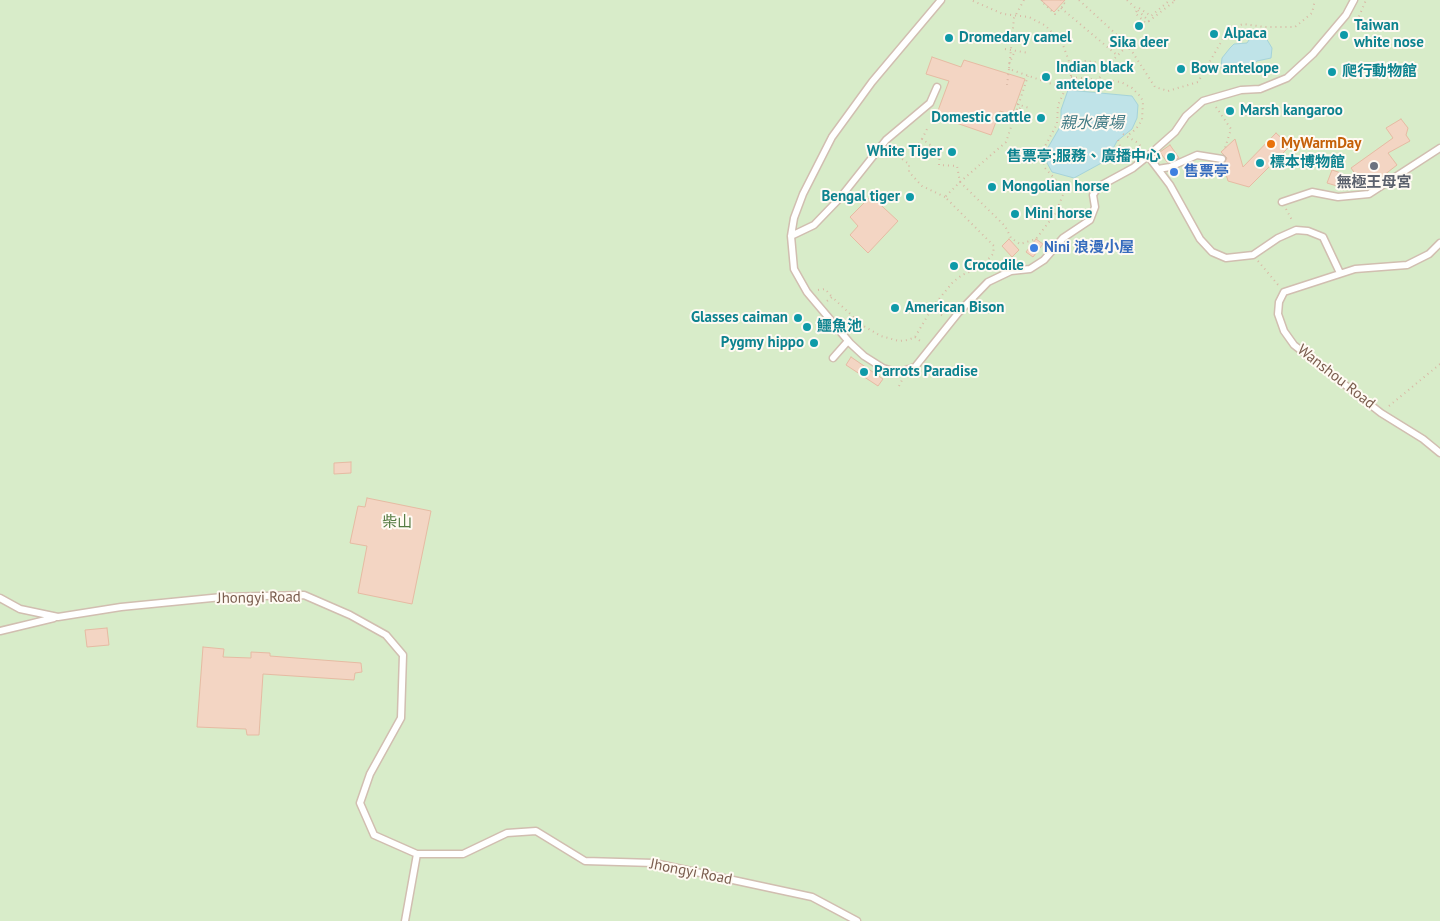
<!DOCTYPE html>
<html>
<head>
<meta charset="utf-8">
<style>
  body { margin:0 }
  canvas { display:block; background:#fdf6ec }
</style>
</head>
<body>
<canvas width="1440" height="921"></canvas>
<script>
const ctx = document.querySelector('canvas').getContext('2d');
ctx.lineJoin = 'round';
function fillPath(path, color) { ctx.fillStyle = color; ctx.fill(path, 'evenodd'); }
const poly = rows => new Path2D(rows.map(r => 'M' + r).join(''));
function trace(path, color, width, dash) { ctx.strokeStyle = color; ctx.lineWidth = width; ctx.lineCap = dash ? 'butt' : 'round'; ctx.setLineDash(dash || []); ctx.stroke(path); }
function label(font, color, halo, rows, align = 'center') {
  ctx.font = font + ' "PT Sans","Noto Sans TC",sans-serif'; ctx.lineWidth = 4; ctx.setLineDash([]); ctx.textBaseline = 'middle'; ctx.strokeStyle = halo; ctx.fillStyle = color; for (const [text, x, y, turn = 0] of rows) {
    ctx.save(); ctx.translate(x, y); ctx.rotate((+turn || 0) * Math.PI / 180); ctx.textAlign = isNaN(turn) ? turn : align; if (halo) ctx.strokeText(text, 0, 0); ctx.fillText(text, 0, 0); ctx.restore();
  }
}
fillPath(poly([
  [0,0,1440,0,1440,921,0,921]
]), '#d8ecc9');
const water = poly([
  [1253,34,1262,35,1266,38,1272,48,1271,58,1257,61,1247,72,1243,74,1230,74,1221,68,1222,58,1230,48,1234,44,1247,43,1253,34],
  [1068,90,1132,96,1138,105,1137,118,1132,129,1117,141,1107,160,1074,178,1052,172,1046,161,1046,151,1061,125,1061,110,1068,90]
]);
fillPath(water, '#bfe3e8');
trace(water, '#a5d3da', 1);
const building = poly([
  [1041,0,1065,0,1054,12,1041,0],
  [932,57,961,67,964,60,1025,79,1012,115,1000,111,991,135,936,116,949,81,926,74,932,57],
  [1401,119,1408,128,1406,135,1410,141,1388,153,1397,165,1366,189,1351,168,1393,138,1386,128,1401,119],
  [1276,133,1290,146,1249,187,1228,181,1223,164,1227,158,1221,152,1235,139,1243,167,1276,133],
  [1170,145,1179,158,1167,162,1160,152,1170,145],
  [1332,170,1341,173,1337,186,1327,183,1332,170],
  [871,196,898,221,868,253,850,235,858,226,850,217,871,196],
  [1009,239,1019,250,1012,257,1002,246,1009,239],
  [1036,239,1043,244,1033,257,1026,252,1036,239],
  [851,357,883,379,878,386,846,365,851,357],
  [351,462,351,473,334,474,334,463,351,462],
  [367,498,431,511,412,604,358,593,367,546,350,543,358,506,365,507,367,498],
  [107,628,109,645,87,647,85,630,107,628],
  [203,647,224,649,223,657,251,658,251,652,270,653,270,656,361,663,362,672,355,673,354,680,263,674,259,735,247,735,246,729,197,727,203,647]
]);
fillPath(building, '#f3d5c3');
trace(building, '#e6bba3', 1);
const lane = poly([
  [941,0,872,82,832,137,803,194,794,218,791,236,794,269,807,292,850,343,864,356,883,368,893,371,903,371,915,367,959,312,988,282,1011,271,1030,269,1044,260,1063,238,1090,220,1095,207,1093,195,1098,187,1133,168,1148,156,1175,132,1186,116,1203,101,1241,90,1260,89,1287,78,1313,54,1346,15,1354,0],
  [1148,156,1170,185,1200,239,1212,252,1226,258,1253,255,1278,238,1296,230,1308,231,1323,237,1340,273],
  [1158,169,1170,167,1197,155,1222,159],
  [1282,202,1312,192,1338,197,1369,194,1440,148],
  [791,236,814,225,840,198,886,140,930,103,937,87],
  [1440,243,1429,254,1407,265,1355,269,1284,292,1279,302,1278,314,1284,331,1294,345,1381,413,1423,439,1440,453],
  [833,358,848,341],
  [0,598,20,609,58,617,121,607,222,597,304,595,350,615,386,635,403,655,401,718,370,774,360,803,374,835,417,854,463,854,507,833,536,831,585,861,654,863,812,897,857,921],
  [0,631,54,618],
  [405,921,417,854]
]);
trace(lane, '#d1beb0', 9);
trace(poly([
  [1042,0,1041,1,1055,14,1065,4,1061,0],
  [1079,0,1117,35,1133,53,1155,87,1168,91,1198,82,1228,30,1243,24,1265,27,1295,27,1312,13,1315,0],
  [1174,0,1175,1],
  [1061,8,1118,56],
  [1149,21,1146,23,1135,13,1139,8,1151,16,1170,0],
  [1357,21,1366,0],
  [1005,49,1029,53],
  [1009,64,1015,51],
  [1070,64,1085,61,1109,64],
  [1071,77,1098,80,1109,64,1127,46],
  [1098,80,1121,82,1132,88,1141,97,1143,102,1142,120,1136,129,1127,136],
  [1007,85,1009,69],
  [1017,104,1029,108],
  [1216,107,1231,129,1225,148],
  [1014,117,1022,105],
  [1123,134,1138,143,1142,148],
  [922,139,927,129],
  [1118,140,1121,149,1127,153,1136,155],
  [945,197,922,186,909,172,909,164,898,156,906,147,915,150,922,139,940,152,939,165,957,166,960,182],
  [1286,209,1293,222],
  [1258,261,1279,286],
  [818,290,825,289,832,297],
  [827,301,832,297,862,325,881,336,899,341,908,340,915,337,934,305,953,282,962,275,981,267,993,254,994,246,945,197,960,182,1005,226,1011,238,1020,244,1036,239,1055,214,1065,190,1045,168,1042,155,1044,148,1057,124,1058,105,1071,77,1070,64,1063,45,1046,26,1029,17,1003,14,971,0],
  [933,309,943,316],
  [915,337,923,343],
  [899,386,902,380],
  [1389,406,1440,364]
]), '#d9b8a5', 2, [1, 4]);
trace(lane, '#fff', 6);
trace(poly([
  [1024,0,1014,18,1009,69,1066,89],
  [1127,0,1149,21,1176,0],
  [960,182,1006,142,1028,76]
]), '#d9b8a5', 2, [1, 4]);
for (const [x, y, r, color] of [
  [1139,26,5,"#0f9aa8"],
  [1214,34,5,"#0f9aa8"],
  [1344,35,5,"#0f9aa8"],
  [949,38,5,"#0f9aa8"],
  [1181,69,5,"#0f9aa8"],
  [1332,72,5,"#0f9aa8"],
  [1046,77,5,"#0f9aa8"],
  [1230,111,5,"#0f9aa8"],
  [1041,118,5,"#0f9aa8"],
  [1271,144,5,"#e8710a"],
  [952,152,5,"#0f9aa8"],
  [1171,157,5,"#0f9aa8"],
  [1260,163,5,"#0f9aa8"],
  [1374,166,5,"#6b7280"],
  [1174,172,5,"#3f7fe0"],
  [992,187,5,"#0f9aa8"],
  [910,197,5,"#0f9aa8"],
  [1015,214,5,"#0f9aa8"],
  [1034,248,5,"#3f7fe0"],
  [954,266,5,"#0f9aa8"],
  [895,308,5,"#0f9aa8"],
  [798,318,5,"#0f9aa8"],
  [807,327,5,"#0f9aa8"],
  [814,343,5,"#0f9aa8"],
  [864,372,5,"#0f9aa8"]
]) { const dot = new Path2D(); dot.arc(x, y, r, 0, 2 * Math.PI); ctx.fillStyle = color; ctx.fill(dot); trace(dot, '#fffaf3', 2); }
label('bold 15px', '#0d838f', '#fffaf3', [
  ["Taiwan",1354,26],
  ["white nose",1354,43],
  ["Alpaca",1224,34],
  ["Dromedary camel",959,38],
  ["Sika deer",1139,43,"center"],
  ["Indian black",1056,68],
  ["antelope",1056,85],
  ["Bow antelope",1191,69],
  ["爬行動物館",1342,72],
  ["Marsh kangaroo",1240,111],
  ["Domestic cattle",1031,118,"right"],
  ["White Tiger",942,152,"right"],
  ["售票亭;服務、廣播中心",1161,157,"right"],
  ["標本博物館",1270,163],
  ["Mongolian horse",1002,187],
  ["Bengal tiger",900,197,"right"],
  ["Mini horse",1025,214],
  ["Crocodile",964,266],
  ["American Bison",905,308],
  ["Glasses caiman",788,318,"right"],
  ["鱷魚池",817,327],
  ["Pygmy hippo",804,343,"right"],
  ["Parrots Paradise",874,372]
], 'left');
label('bold 15px', '#c56008', '#fffaf3', [
  ["MyWarmDay",1281,144]
], 'left');
label('bold 15px', '#366cbe', '#fffaf3', [
  ["售票亭",1184,172],
  ["Nini 浪漫小屋",1044,248]
], 'left');
label('bold 15px', '#5b616d', '#fffaf3', [
  ["無極王母宮",1374,183]
]);
label('15px', '#7a5c4d', '#fffaf3', [
  ["Wanshou Road",1336,377,38],
  ["Jhongyi Road",259,598,-1],
  ["Jhongyi Road",691,872,11]
]);
label('15px', '#537a41', '#fffaf3', [
  ["柴山",397,523]
]);
label('italic 16px', '#437c86', '#fffaf3', [
  ["親水廣場",1092,123]
]);
</script>
</body>
</html>
